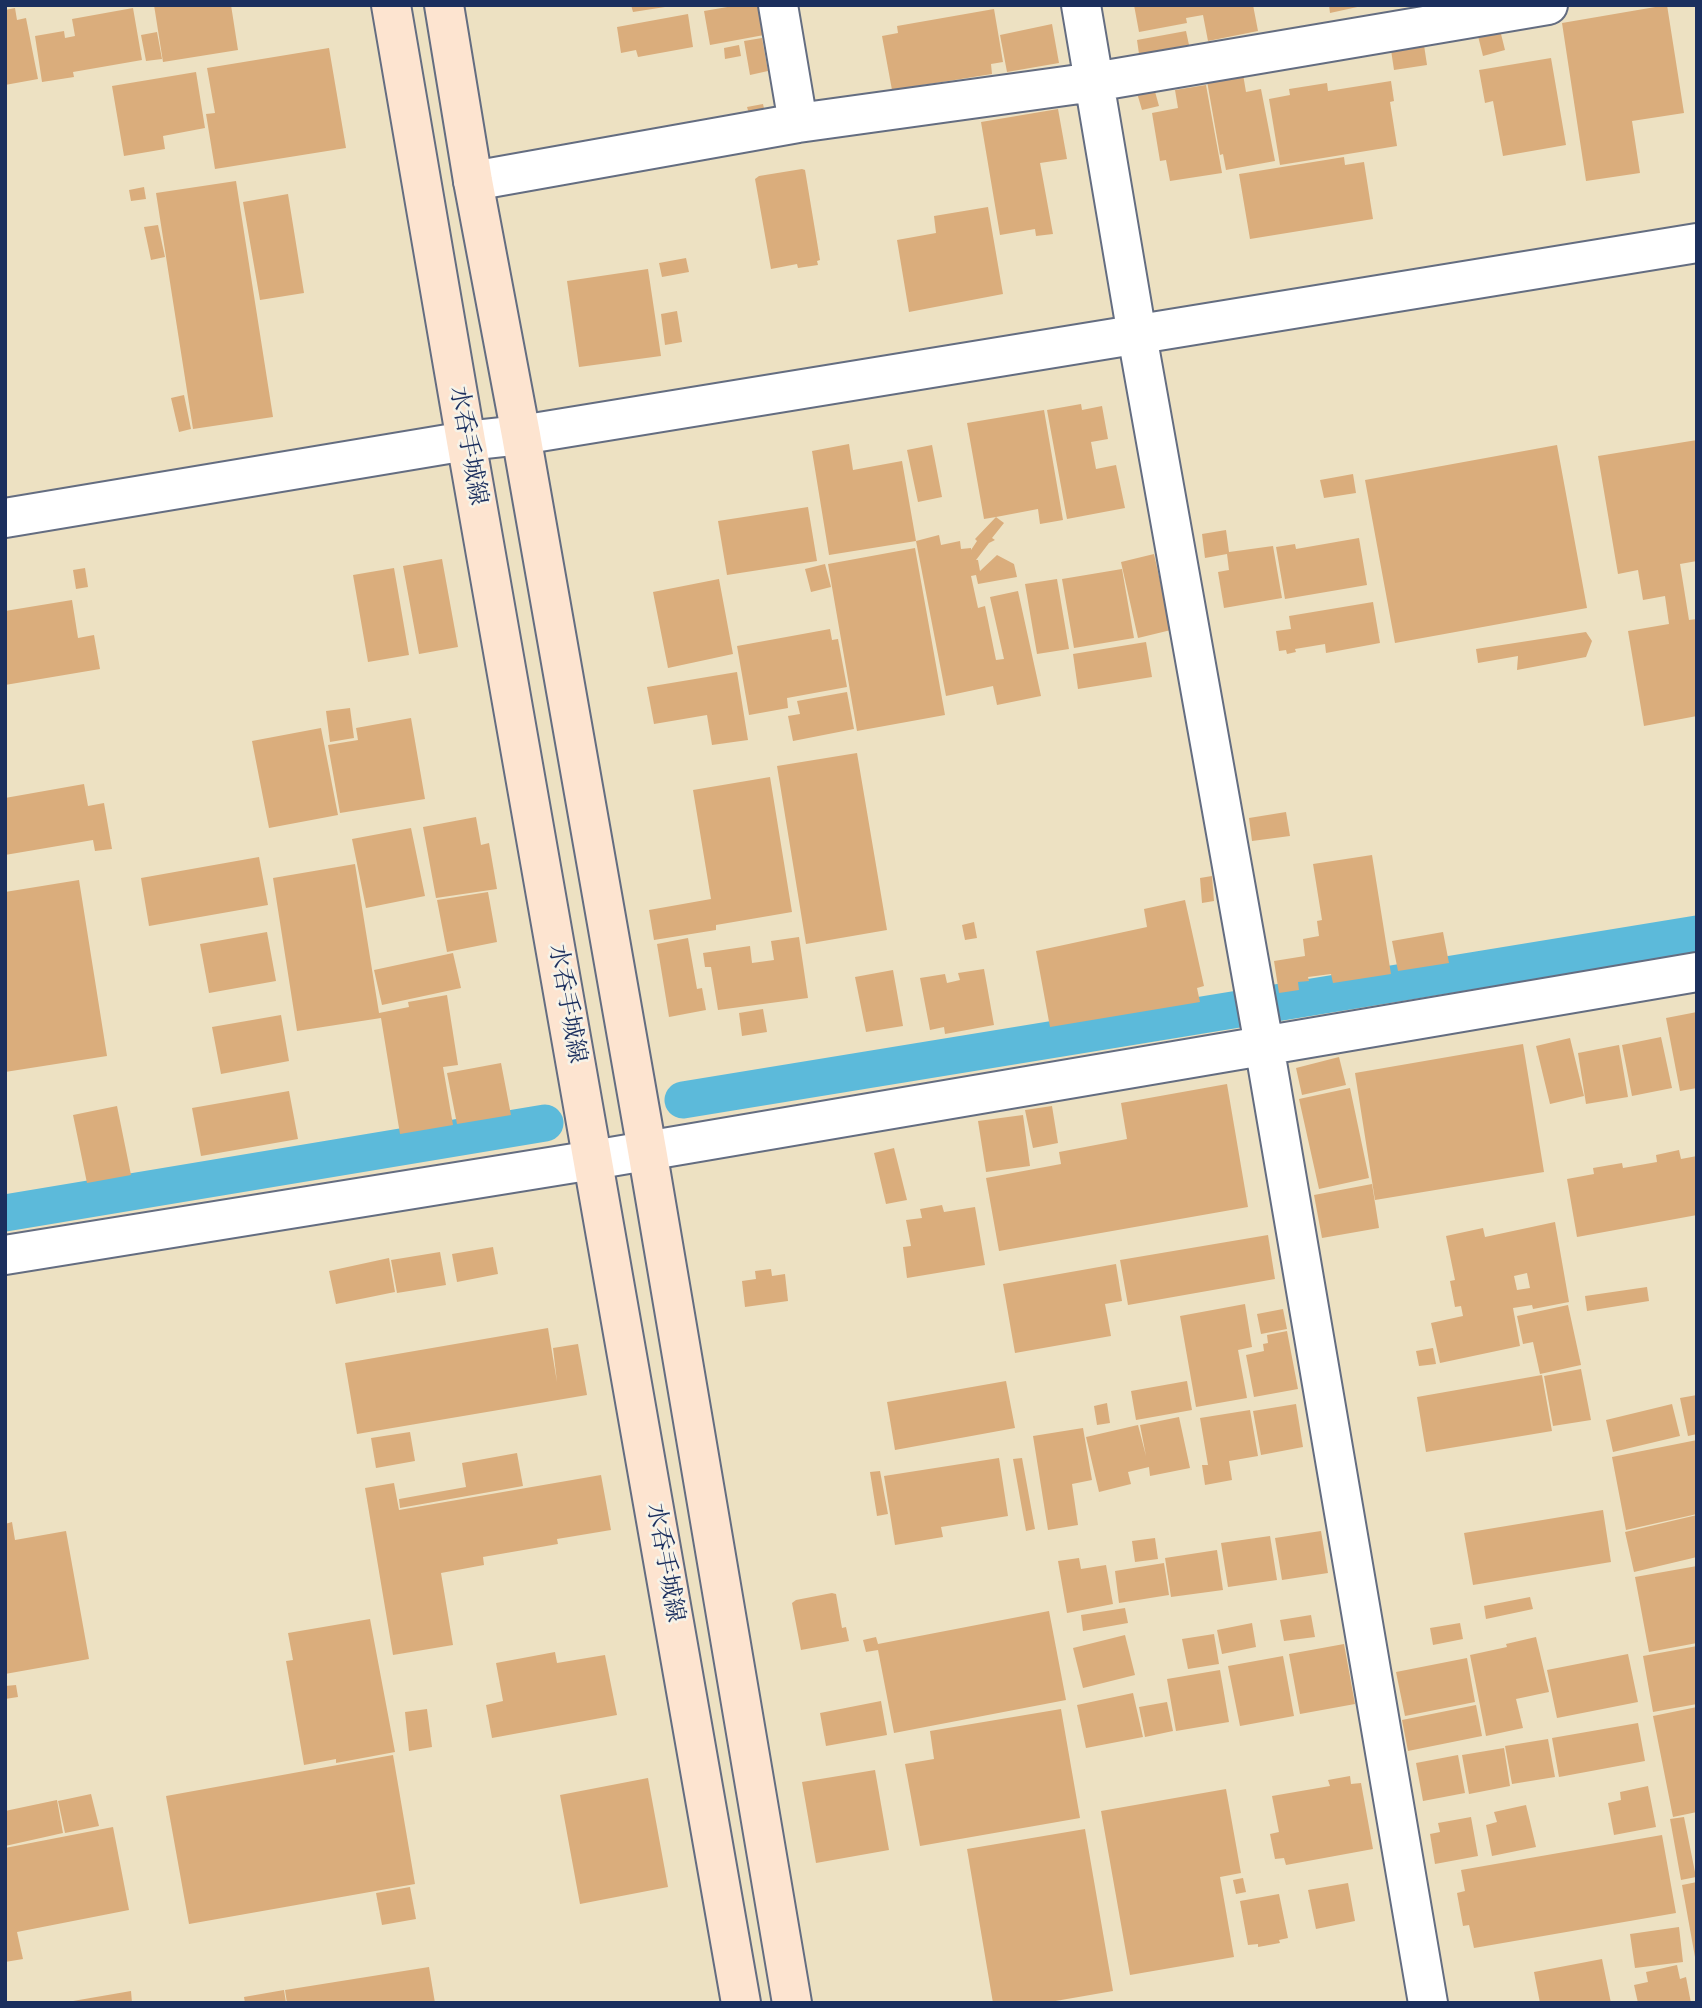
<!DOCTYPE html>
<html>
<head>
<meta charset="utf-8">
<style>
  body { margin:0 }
  #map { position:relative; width:1702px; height:2008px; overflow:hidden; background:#ede1c2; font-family:Cardo,serif }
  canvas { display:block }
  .frame { position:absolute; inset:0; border:7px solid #1b2f5e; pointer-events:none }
</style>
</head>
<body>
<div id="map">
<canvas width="1702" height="2008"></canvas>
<div class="frame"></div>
</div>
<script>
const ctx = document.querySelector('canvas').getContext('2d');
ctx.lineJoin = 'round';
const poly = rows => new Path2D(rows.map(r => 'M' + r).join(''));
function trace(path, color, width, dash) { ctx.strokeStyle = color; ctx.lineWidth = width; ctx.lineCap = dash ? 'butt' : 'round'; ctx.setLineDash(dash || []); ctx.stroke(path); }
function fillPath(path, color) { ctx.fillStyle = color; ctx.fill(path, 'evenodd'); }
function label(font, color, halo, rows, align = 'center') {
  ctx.font = font + ' Cardo,"Noto Serif JP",serif'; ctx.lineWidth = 5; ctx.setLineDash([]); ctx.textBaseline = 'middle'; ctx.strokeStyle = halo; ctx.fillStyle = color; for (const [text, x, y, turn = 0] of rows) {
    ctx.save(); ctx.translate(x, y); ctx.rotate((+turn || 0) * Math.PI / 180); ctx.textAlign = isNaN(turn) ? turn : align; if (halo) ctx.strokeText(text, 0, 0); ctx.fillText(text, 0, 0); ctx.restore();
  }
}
trace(poly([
  [683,1100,1697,934],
  [5,1213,545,1123]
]), '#5cbada', 37);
fillPath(poly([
  [154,5,231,5,238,50,163,62],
  [631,5,665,5,665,7,633,12],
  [739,5,760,5,764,35,710,45,704,11],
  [1134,5,1253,5,1258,31,1208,41,1203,15,1186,18,1187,23,1139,32],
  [1329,5,1362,5,1362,6,1330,13],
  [1667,5,1684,113,1632,121,1640,173,1586,181,1562,23],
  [15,8,17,20,26,18,38,79,5,85,5,10],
  [133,8,142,60,73,72,74,77,42,82,35,36,64,31,65,38,75,36,72,19],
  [994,9,1003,62,991,64,992,74,892,90,882,36,898,33,897,26],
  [688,14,693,47,638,57,636,50,621,53,617,27],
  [1052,24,1059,63,1007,72,1000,35],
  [1500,30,1505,50,1483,56,1478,36],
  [1186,31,1189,45,1139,54,1137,40],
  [157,32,162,59,146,61,141,35],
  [762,38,768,71,750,75,744,41],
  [739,45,741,56,725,59,724,48],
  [1424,45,1427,65,1394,70,1391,50],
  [329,48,346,148,215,169,206,114,215,113,207,68],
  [1551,58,1566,145,1503,156,1493,101,1485,103,1479,70],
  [196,72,205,128,163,136,165,149,124,156,112,86],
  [1243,74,1246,92,1261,89,1275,161,1226,170,1223,154,1220,155,1207,81],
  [1391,81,1394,101,1390,102,1397,146,1280,165,1269,99,1290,95,1289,89,1327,83,1328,91],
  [1206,85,1222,173,1170,181,1166,160,1160,161,1152,113,1178,108,1175,90],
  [1154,88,1159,106,1142,110,1137,93],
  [763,104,765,113,750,117,747,107],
  [1058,109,1067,159,1040,163,1053,234,1036,236,1035,229,1000,235,981,122],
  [1344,157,1345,165,1364,162,1373,219,1250,239,1239,174],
  [802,169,805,170,820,260,817,261,818,265,798,268,797,264,771,269,755,179,759,176],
  [236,181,273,417,193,429,156,193],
  [144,187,146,199,131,201,129,190],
  [288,194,304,293,260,300,243,202],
  [988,207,1003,294,909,312,897,240,936,233,934,216],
  [158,225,165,257,151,260,144,227],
  [686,258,689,272,662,277,659,263],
  [648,269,661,356,579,367,567,281],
  [677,311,682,342,665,345,661,314],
  [184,395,191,429,179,432,171,398],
  [1081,404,1082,410,1102,406,1108,439,1091,442,1096,469,1116,465,1125,508,1067,519,1047,410],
  [1044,410,1063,520,1040,524,1038,509,996,517,1004,523,992,538,995,540,989,543,976,560,978,560,980,571,997,555,1014,564,1017,577,978,584,976,575,971,576,978,608,985,606,996,660,1004,659,990,597,1018,591,1041,696,997,705,993,686,946,696,916,541,829,555,812,451,849,444,853,470,902,461,916,541,939,535,941,545,960,541,961,549,971,548,971,550,977,541,975,539,996,517,984,519,967,423],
  [1697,440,1697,561,1680,564,1689,620,1697,619,1697,716,1644,726,1628,631,1669,624,1665,596,1643,600,1638,570,1618,574,1598,456],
  [932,445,942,497,918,502,907,450],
  [1557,445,1587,608,1395,643,1365,480],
  [1353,474,1356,493,1324,498,1320,480],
  [808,507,817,561,727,575,718,521],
  [1226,530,1229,552,1273,546,1282,598,1224,608,1218,572,1229,570,1227,554,1205,558,1202,534],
  [1359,538,1367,585,1285,599,1276,547,1295,544,1296,549],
  [915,548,945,715,857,731,828,564],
  [1154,554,1171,630,1138,638,1121,562],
  [442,559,458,647,419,654,403,566],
  [825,564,831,587,811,592,805,569],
  [85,568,88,587,76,589,73,570],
  [394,568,409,655,368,662,353,575],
  [1122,569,1134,638,1074,648,1062,579],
  [719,579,733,654,668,668,653,592],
  [1057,579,1069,649,1037,654,1025,584],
  [72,600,78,638,94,635,100,669,5,685,5,611],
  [1373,602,1380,643,1326,653,1325,644,1295,649,1296,652,1287,654,1286,650,1279,651,1276,631,1291,629,1289,616],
  [830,629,832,640,838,639,847,687,787,698,788,708,749,715,737,646],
  [1586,632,1592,641,1586,657,1517,670,1518,656,1478,663,1476,649],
  [1146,642,1152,677,1078,689,1073,654],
  [737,672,748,740,712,745,707,715,654,724,647,687],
  [847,692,854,729,793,741,788,716,800,714,797,701],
  [350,708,354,738,330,742,326,711],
  [411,718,425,799,340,813,328,745,358,740,356,728],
  [321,728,338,815,269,828,252,741],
  [857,753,887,930,806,944,777,766],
  [770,777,792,912,716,925,716,930,654,940,649,910,711,899,693,790],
  [84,784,88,806,104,803,112,849,95,851,93,840,5,855,5,798],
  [1286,812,1290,836,1252,841,1249,818],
  [476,817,481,845,489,843,497,889,436,898,423,827],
  [411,828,425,896,366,908,352,839],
  [1372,855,1391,974,1333,983,1331,974,1308,977,1309,981,1298,982,1299,990,1279,993,1274,961,1305,956,1303,939,1319,936,1317,921,1322,920,1313,864],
  [259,857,268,905,149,926,141,878],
  [355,864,379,1013,409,1007,408,1002,447,995,458,1065,443,1067,453,1125,400,1134,381,1018,297,1031,273,878],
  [1212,876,1214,901,1202,903,1200,878],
  [79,880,107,1056,5,1072,5,892],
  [488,892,497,942,447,952,437,900],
  [1185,900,1204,986,1197,988,1200,1002,1050,1027,1036,951,1147,927,1144,909],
  [974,922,977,938,965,940,962,925],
  [267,932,276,981,209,993,200,944],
  [1443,932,1449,963,1398,971,1392,941],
  [799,937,808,998,718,1010,711,967,705,967,703,953,750,946,752,963,774,960,771,941],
  [688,938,697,989,702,988,706,1010,669,1017,657,944],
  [453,953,461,988,382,1005,374,970],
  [984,969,994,1025,945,1034,944,1027,930,1030,920,978,945,974,947,983,960,980,958,973],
  [893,970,903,1026,866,1032,855,977],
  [763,1009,767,1032,742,1036,739,1013],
  [1697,1012,1697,1088,1680,1091,1666,1018],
  [281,1015,289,1061,221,1074,212,1027],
  [1661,1037,1672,1088,1632,1096,1622,1045],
  [1570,1038,1584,1096,1550,1104,1536,1046],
  [1523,1044,1544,1172,1375,1200,1355,1073],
  [1619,1045,1628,1097,1586,1104,1578,1053],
  [1339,1057,1346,1085,1302,1095,1296,1068],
  [501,1063,511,1115,457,1124,447,1073],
  [1227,1084,1248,1207,999,1251,986,1178,1061,1164,1059,1152,1127,1139,1121,1103],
  [1350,1088,1369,1178,1319,1189,1299,1099],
  [289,1091,298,1139,201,1156,192,1108],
  [117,1106,131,1175,87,1183,73,1115],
  [1052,1106,1058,1143,1033,1148,1025,1110],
  [1023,1115,1030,1166,986,1172,978,1121],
  [894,1148,907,1200,886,1204,874,1153],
  [1679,1150,1681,1159,1697,1156,1697,1215,1577,1237,1567,1179,1594,1174,1593,1168,1622,1163,1623,1168,1657,1162,1656,1155],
  [1372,1184,1379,1228,1322,1238,1314,1195],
  [942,1205,944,1212,975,1207,985,1265,907,1278,903,1247,911,1246,906,1220,922,1218,920,1209],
  [1555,1222,1569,1302,1533,1309,1532,1305,1513,1308,1520,1346,1440,1363,1431,1323,1463,1316,1461,1306,1455,1307,1450,1281,1455,1280,1446,1236,1483,1228,1485,1237],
  [1527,1273,1530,1288,1517,1290,1514,1276],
  [1268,1235,1275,1279,1128,1305,1120,1260],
  [493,1247,498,1274,457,1282,452,1254],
  [440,1252,446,1285,397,1293,391,1260],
  [389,1258,395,1292,336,1304,329,1271],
  [1116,1264,1122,1301,1105,1304,1111,1336,1015,1353,1003,1284],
  [771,1269,772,1276,785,1274,788,1301,745,1307,742,1281,756,1279,755,1271],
  [1647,1287,1649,1301,1587,1311,1585,1296],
  [1245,1304,1252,1347,1238,1350,1247,1398,1196,1407,1180,1316],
  [1568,1305,1581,1365,1540,1374,1533,1342,1523,1344,1517,1316],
  [1283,1309,1287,1329,1261,1334,1257,1314],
  [548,1328,557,1382,553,1348,578,1344,587,1395,357,1434,345,1363],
  [1287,1331,1298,1389,1254,1397,1246,1355,1264,1351,1263,1344,1268,1343,1267,1335],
  [1433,1348,1436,1364,1419,1366,1416,1351],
  [1581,1369,1591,1420,1553,1426,1544,1376],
  [1542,1375,1552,1431,1426,1452,1417,1397],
  [1006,1381,1015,1428,895,1450,887,1402],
  [1187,1381,1192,1410,1136,1420,1131,1391],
  [1697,1395,1697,1434,1688,1436,1680,1398],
  [1107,1403,1110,1423,1097,1425,1094,1406],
  [1296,1404,1303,1447,1261,1455,1253,1411],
  [1672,1404,1680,1436,1613,1452,1606,1420],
  [1250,1410,1258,1456,1229,1461,1232,1480,1205,1485,1202,1465,1208,1465,1200,1418],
  [1179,1417,1190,1468,1150,1476,1149,1467,1128,1472,1131,1484,1099,1492,1086,1437,1138,1425,1146,1456,1140,1425],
  [1083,1428,1092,1480,1072,1484,1078,1525,1048,1530,1033,1436],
  [410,1432,415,1461,376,1468,371,1438],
  [1697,1440,1697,1514,1626,1530,1612,1457],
  [517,1453,523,1486,400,1508,399,1499,466,1487,462,1463],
  [999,1458,1008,1516,941,1527,943,1537,895,1545,884,1476],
  [1022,1458,1035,1529,1026,1531,1013,1459],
  [880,1471,888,1514,877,1516,870,1472],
  [601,1475,611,1530,557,1539,558,1544,483,1557,484,1565,441,1573,453,1645,393,1655,365,1488,394,1483,399,1510],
  [1603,1510,1611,1562,1473,1585,1464,1533],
  [1697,1515,1697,1557,1634,1572,1625,1532],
  [12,1522,15,1540,66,1531,89,1659,5,1674,5,1524],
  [1321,1531,1328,1573,1282,1580,1275,1538],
  [1270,1536,1277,1580,1228,1587,1221,1543],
  [1155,1538,1158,1559,1135,1562,1132,1541],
  [1217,1550,1223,1590,1171,1597,1165,1558],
  [1079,1558,1081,1569,1106,1565,1113,1604,1067,1613,1058,1561],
  [1164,1563,1169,1595,1119,1603,1115,1571],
  [1697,1566,1697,1643,1649,1652,1635,1577],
  [832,1593,836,1594,842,1628,846,1627,849,1641,801,1650,792,1603,796,1600],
  [1530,1597,1533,1609,1486,1619,1484,1606],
  [1125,1608,1128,1623,1083,1631,1081,1615],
  [1049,1611,1066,1700,894,1733,878,1650,866,1652,863,1640,876,1637,878,1644],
  [1311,1615,1315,1637,1284,1641,1280,1620],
  [370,1619,395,1752,336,1763,336,1759,304,1765,286,1661,293,1660,288,1633],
  [1252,1623,1256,1647,1222,1654,1217,1630],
  [1460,1623,1463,1639,1433,1645,1430,1628],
  [1214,1634,1219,1664,1188,1669,1182,1639],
  [1125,1635,1135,1675,1083,1688,1073,1648],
  [1536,1637,1549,1692,1516,1699,1523,1728,1486,1736,1470,1655,1507,1647,1506,1644],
  [1344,1644,1355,1704,1300,1714,1289,1654],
  [1697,1646,1697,1704,1653,1712,1643,1656],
  [555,1652,557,1663,605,1655,617,1715,492,1738,486,1705,503,1701,496,1663],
  [1628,1654,1638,1702,1557,1718,1547,1670],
  [1283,1656,1294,1716,1240,1726,1228,1666],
  [1467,1658,1475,1702,1405,1716,1396,1672],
  [1220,1670,1229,1722,1176,1731,1167,1679],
  [16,1685,18,1697,5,1699,5,1686],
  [1133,1693,1143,1737,1086,1748,1077,1705],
  [881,1701,887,1735,826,1746,820,1713],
  [1167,1702,1173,1731,1145,1737,1139,1707],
  [1476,1705,1482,1736,1408,1751,1402,1720],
  [1697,1707,1697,1812,1673,1817,1653,1716],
  [427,1709,432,1747,409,1751,405,1712],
  [1061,1709,1080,1818,920,1846,905,1764,934,1759,930,1731],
  [1638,1723,1645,1761,1559,1777,1552,1738],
  [1548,1739,1555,1777,1512,1784,1505,1746],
  [1504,1748,1510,1786,1469,1794,1462,1755],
  [393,1755,415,1884,189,1924,166,1796],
  [1458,1755,1465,1793,1423,1801,1416,1763],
  [875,1770,889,1850,816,1863,802,1782],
  [1350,1776,1351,1784,1361,1783,1373,1849,1286,1865,1284,1858,1275,1859,1270,1834,1279,1832,1272,1796,1330,1786,1328,1780],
  [648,1778,668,1887,580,1904,560,1795],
  [1648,1786,1656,1827,1614,1835,1608,1803,1621,1800,1620,1792],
  [1226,1789,1241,1873,1220,1877,1234,1957,1130,1975,1101,1811],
  [91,1794,99,1826,65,1833,58,1801],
  [57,1800,63,1833,5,1846,5,1811],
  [1526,1805,1536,1847,1492,1856,1486,1825,1497,1822,1494,1812],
  [1471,1817,1478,1856,1435,1864,1430,1834,1440,1832,1438,1823],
  [1684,1817,1696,1877,1681,1880,1670,1819],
  [113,1827,129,1910,17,1932,23,1959,5,1962,5,1848],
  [1085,1829,1113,1991,1044,2003,993,2003,967,1849],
  [1662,1835,1676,1913,1474,1948,1469,1925,1463,1926,1457,1893,1465,1891,1461,1870],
  [1243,1878,1246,1892,1236,1894,1233,1880],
  [1697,1882,1697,1956,1695,1957,1682,1885],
  [1348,1883,1355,1921,1316,1929,1308,1890],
  [410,1887,416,1919,382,1925,376,1893],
  [1279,1894,1288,1938,1279,1940,1280,1943,1258,1947,1258,1944,1248,1945,1240,1901],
  [1679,1927,1683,1962,1635,1968,1630,1934],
  [1602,1959,1611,2003,1540,2003,1534,1972],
  [1677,1965,1680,1979,1686,1977,1691,2003,1638,2003,1634,1985,1648,1982,1646,1972],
  [429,1967,435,2003,287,2003,285,1990],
  [284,1990,286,2003,245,2003,244,1997],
  [131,1991,132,2003,73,2003,73,2001]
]), '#daad7c');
const minor = poly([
  [778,5,798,123],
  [1081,5,1137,335,1264,1045,1428,2003],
  [473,181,798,123,1094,82,1548,5],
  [5,1255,593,1160,1697,972]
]);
const tertiary = poly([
  [5,518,466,441,521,435,1697,243]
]);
const secondary = poly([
  [391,5,466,441,741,2003],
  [444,5,473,181,521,435,647,1150,792,2003]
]);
trace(minor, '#646d81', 42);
trace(tertiary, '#646d81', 42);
trace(secondary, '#646d81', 42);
trace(minor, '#fff', 38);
trace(tertiary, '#fff', 38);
trace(secondary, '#fde4d0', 38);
label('24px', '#1b2f5e', '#f7f3e8', [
  ["水呑手城線",467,446,80],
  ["水呑手城線",566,1004,80],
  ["水呑手城線",664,1563,80]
]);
</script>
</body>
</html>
